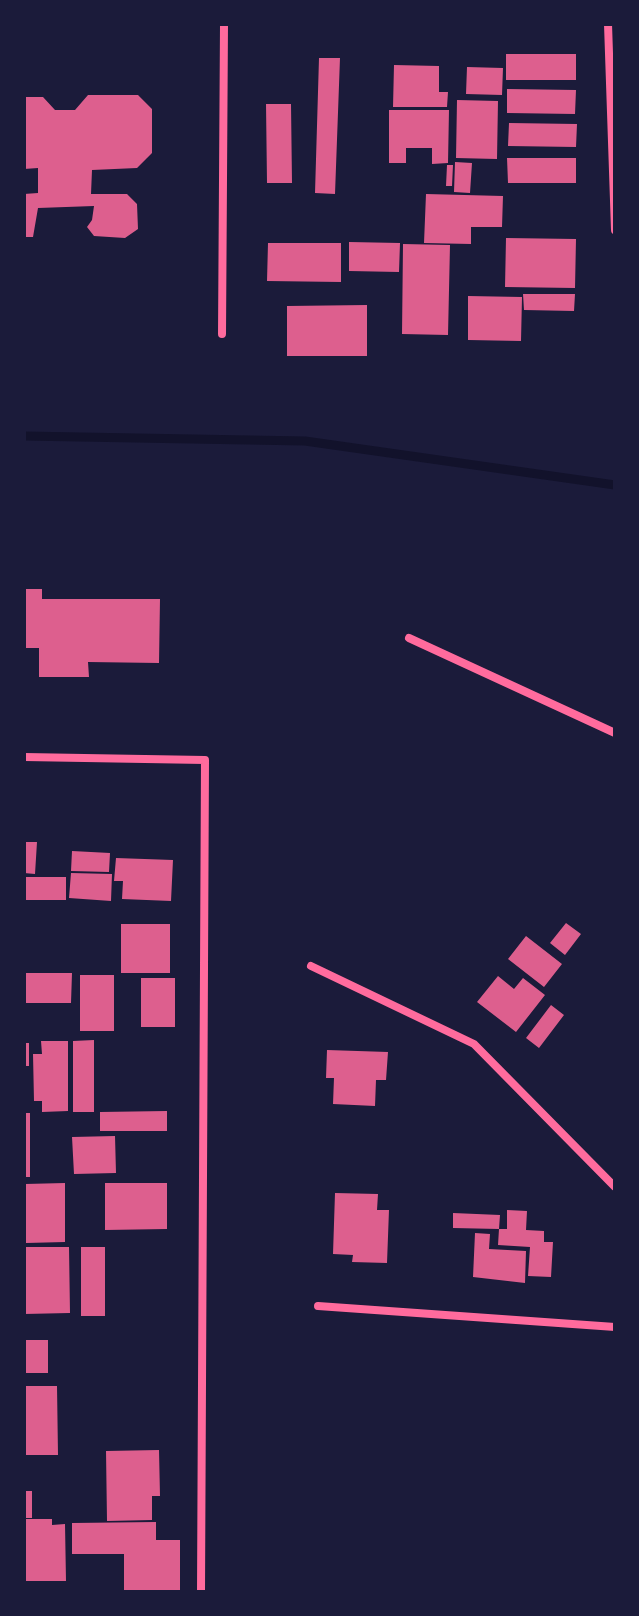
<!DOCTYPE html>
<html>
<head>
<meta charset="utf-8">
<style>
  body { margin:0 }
  #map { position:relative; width:639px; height:1616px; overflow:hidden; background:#1b1b3a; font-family:Arial,sans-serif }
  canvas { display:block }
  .frame { position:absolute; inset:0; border:26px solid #1b1b3a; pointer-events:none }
</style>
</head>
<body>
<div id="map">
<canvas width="639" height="1616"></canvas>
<div class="frame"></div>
</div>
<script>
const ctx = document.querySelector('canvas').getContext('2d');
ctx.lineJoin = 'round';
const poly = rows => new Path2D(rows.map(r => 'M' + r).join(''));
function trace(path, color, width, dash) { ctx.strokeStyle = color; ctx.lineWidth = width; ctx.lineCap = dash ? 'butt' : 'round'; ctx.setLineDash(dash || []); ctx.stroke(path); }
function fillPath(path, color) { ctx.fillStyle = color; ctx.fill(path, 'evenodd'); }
trace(poly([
  [24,436,305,441,615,485]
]), '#12122b', 9);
fillPath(poly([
  [506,54,576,54,576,80,506,80],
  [319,58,340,58,335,194,315,193],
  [394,65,439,66,439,92,448,92,447,107,393,107],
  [467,67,503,68,502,95,466,94],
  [507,89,576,90,575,114,507,113],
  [88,95,138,95,152,109,152,153,137,168,92,170,91,194,127,194,137,204,138,229,125,238,94,236,87,227,92,220,94,206,38,208,33,237,24,237,24,194,38,193,38,168,24,169,24,97,43,97,55,110,75,110],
  [457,100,498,101,497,159,456,158],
  [266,104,291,104,292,183,267,183],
  [389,110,449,110,448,163,432,164,432,148,406,148,406,163,389,163],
  [509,123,577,124,576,147,508,146],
  [507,158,576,158,576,183,508,183],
  [455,162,472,163,470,193,454,192],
  [447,165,453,165,452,186,446,186],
  [426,194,503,196,502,227,471,227,471,244,424,243],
  [506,238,576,239,575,288,505,287],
  [349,242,400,243,399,272,349,271],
  [268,243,341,243,341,282,267,281],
  [403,244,450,245,448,335,402,334],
  [523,294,575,294,574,311,524,310],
  [468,296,522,297,521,341,468,340],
  [367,305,367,356,287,356,287,306],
  [24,589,42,589,42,599,160,599,159,663,88,662,89,677,39,677,39,648,24,648],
  [24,842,37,842,35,874,24,873],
  [72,851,110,853,109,872,71,871],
  [116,858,173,860,171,901,122,899,123,881,114,881],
  [71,873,112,874,111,901,69,898],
  [24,877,66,877,66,900,24,900],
  [566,923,581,934,565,955,550,943],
  [121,924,170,924,170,973,121,973],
  [526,936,562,964,544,987,508,959],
  [24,973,72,973,71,1003,24,1003],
  [80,975,114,975,114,1031,80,1031],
  [498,976,514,989,523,978,545,995,516,1032,477,1002],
  [141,978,175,978,175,1027,141,1027],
  [551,1005,564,1015,539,1048,526,1038],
  [94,1040,94,1112,73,1112,73,1041],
  [41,1041,68,1041,68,1111,42,1112,42,1101,34,1101,33,1054,42,1054],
  [24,1043,29,1043,29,1066,24,1066],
  [327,1050,388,1052,386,1080,376,1080,375,1106,333,1104,334,1078,326,1078],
  [167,1111,167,1131,100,1131,100,1112],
  [24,1113,30,1113,30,1177,24,1177],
  [115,1136,116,1173,74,1174,72,1137],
  [65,1183,65,1242,26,1243,25,1184],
  [105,1183,167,1183,167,1229,105,1230],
  [335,1193,378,1194,377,1210,389,1210,387,1263,352,1262,353,1255,333,1254],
  [507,1210,527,1211,526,1230,544,1231,544,1242,553,1242,551,1277,528,1276,530,1247,498,1245,499,1229,453,1228,453,1213,500,1215,499,1229,507,1229],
  [475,1233,490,1234,489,1249,526,1251,525,1283,473,1277],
  [24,1247,69,1247,70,1313,24,1314],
  [81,1247,105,1247,105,1316,81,1316],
  [24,1340,48,1340,48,1373,24,1373],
  [24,1386,57,1386,58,1455,24,1455],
  [159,1450,160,1496,152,1496,152,1520,107,1521,106,1451],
  [24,1491,32,1491,32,1518,24,1518],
  [24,1519,52,1519,52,1525,65,1524,66,1581,24,1581],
  [156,1522,156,1540,180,1540,180,1592,124,1592,124,1554,72,1554,72,1523]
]), '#dd5f8e');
trace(poly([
  [608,24,615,230],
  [222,334,224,24],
  [409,638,615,733],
  [24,757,205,760,201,1592],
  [311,966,474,1044,615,1187],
  [318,1306,615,1327]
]), '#ff6b9d', 8);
</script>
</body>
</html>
